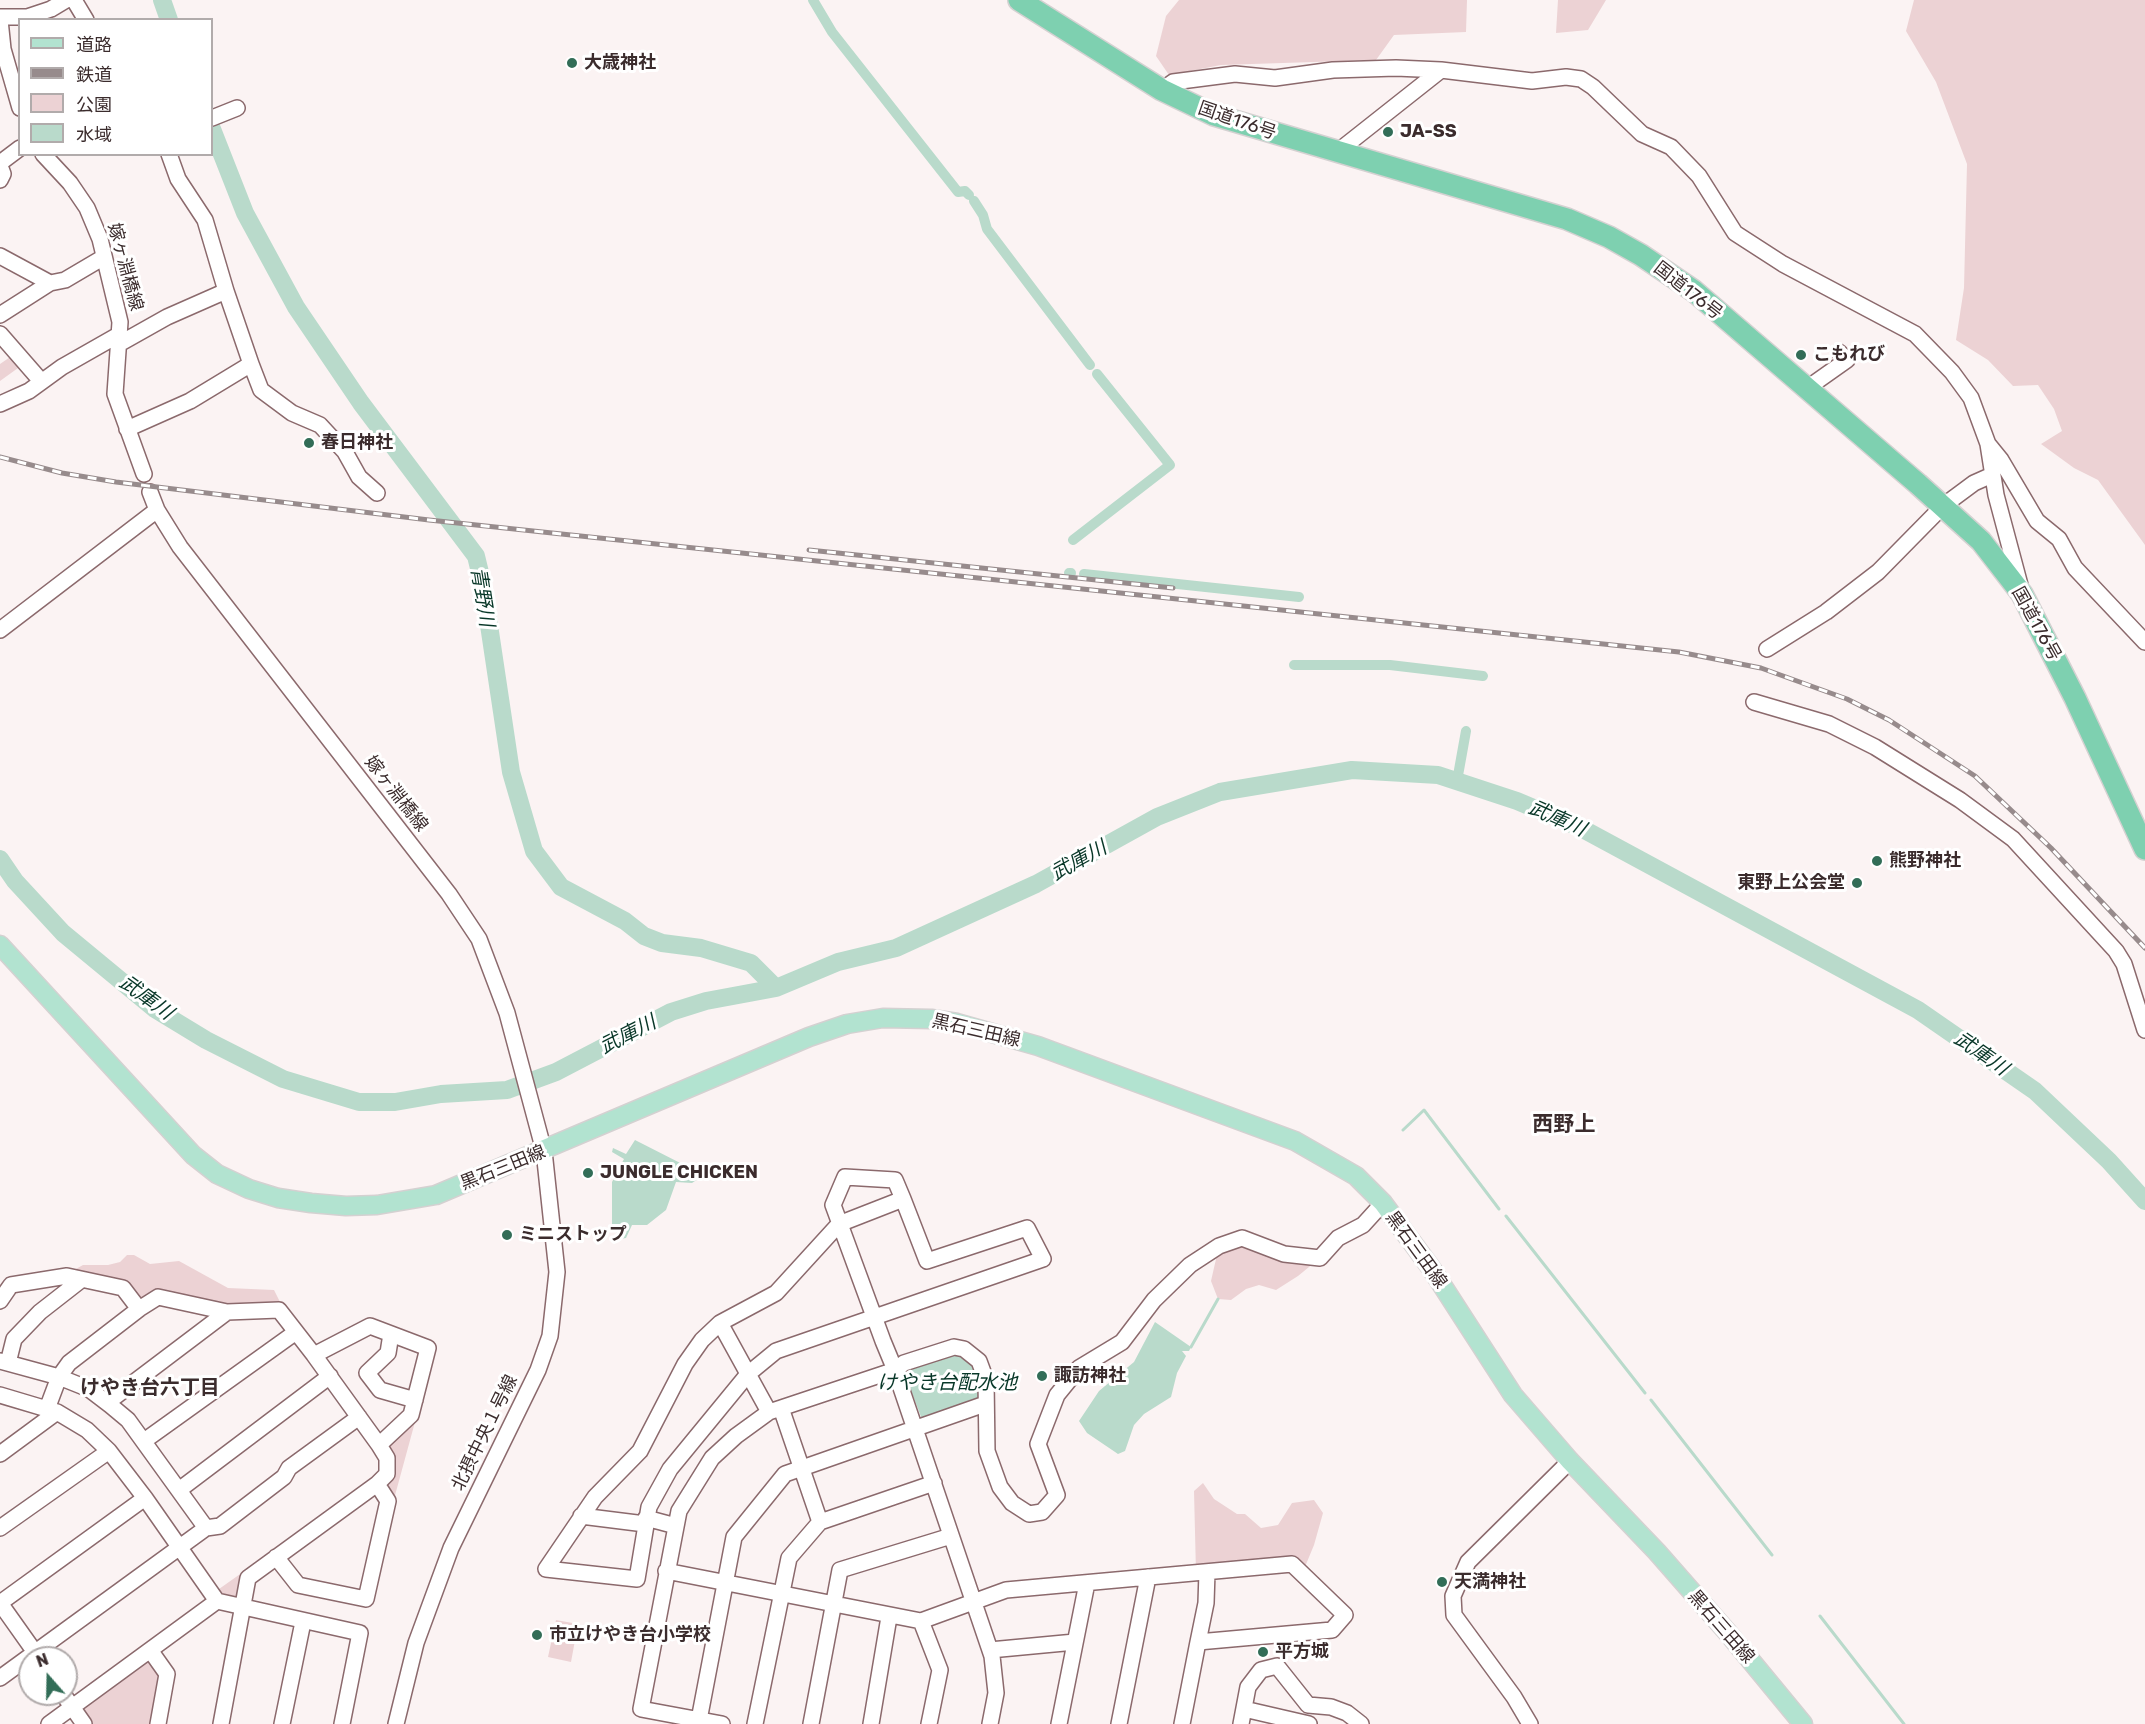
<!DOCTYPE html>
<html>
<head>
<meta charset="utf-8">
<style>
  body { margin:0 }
  #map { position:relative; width:2145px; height:1724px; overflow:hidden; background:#fbf3f3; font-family:Rubik,"Noto Sans JP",sans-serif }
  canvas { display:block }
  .legend { position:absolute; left:18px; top:18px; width:195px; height:138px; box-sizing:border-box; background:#fff; border:2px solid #b1abab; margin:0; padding:8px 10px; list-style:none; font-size:18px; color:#3b2c2d }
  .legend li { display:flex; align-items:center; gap:12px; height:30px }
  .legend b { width:30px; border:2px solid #b1abab }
  .north { position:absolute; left:18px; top:1646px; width:60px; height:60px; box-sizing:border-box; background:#fff; border:2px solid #b1abab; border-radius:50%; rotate:340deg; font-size:16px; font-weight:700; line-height:24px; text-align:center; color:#3b2c2d }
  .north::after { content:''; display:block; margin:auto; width:21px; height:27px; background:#326d57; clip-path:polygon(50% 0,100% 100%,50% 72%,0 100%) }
</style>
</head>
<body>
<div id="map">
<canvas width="2145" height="1724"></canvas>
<ul class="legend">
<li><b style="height:8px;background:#b2e3d0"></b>道路</li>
<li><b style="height:8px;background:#978b8c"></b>鉄道</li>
<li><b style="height:16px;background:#ecd2d4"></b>公園</li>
<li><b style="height:16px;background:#b9dacb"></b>水域</li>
</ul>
<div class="north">N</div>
</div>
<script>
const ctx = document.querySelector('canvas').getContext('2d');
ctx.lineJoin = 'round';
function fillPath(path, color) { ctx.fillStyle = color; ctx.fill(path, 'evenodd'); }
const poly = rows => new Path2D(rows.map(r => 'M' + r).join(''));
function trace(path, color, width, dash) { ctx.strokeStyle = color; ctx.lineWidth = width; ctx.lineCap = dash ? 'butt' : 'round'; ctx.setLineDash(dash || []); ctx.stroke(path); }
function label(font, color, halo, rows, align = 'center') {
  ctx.font = font + ' Rubik,"Noto Sans JP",sans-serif'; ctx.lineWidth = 6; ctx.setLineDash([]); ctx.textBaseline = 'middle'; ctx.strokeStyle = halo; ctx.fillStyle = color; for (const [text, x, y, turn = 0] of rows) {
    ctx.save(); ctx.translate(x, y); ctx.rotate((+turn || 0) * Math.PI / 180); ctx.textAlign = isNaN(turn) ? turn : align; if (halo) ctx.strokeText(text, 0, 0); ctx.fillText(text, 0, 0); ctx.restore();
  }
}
fillPath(poly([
  [1179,0,1467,0,1466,32,1394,35,1376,60,1221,65,1169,75,1156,56,1166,16],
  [1558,0,1606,0,1588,30,1556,33],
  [1914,0,2145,0,2145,545,2098,480,2074,468,2041,444,2062,431,2054,409,2038,385,2013,386,1988,360,1956,340,1964,288,1967,164,1936,82,1906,31],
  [16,353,25,363,0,381,0,364],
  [1242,1238,1320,1258,1298,1276,1276,1290,1259,1285,1246,1289,1231,1300,1218,1299,1211,1281,1219,1246],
  [127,1255,134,1255,150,1264,179,1261,228,1288,274,1290,282,1306,225,1305,137,1299,65,1275,83,1265,108,1265,120,1262],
  [413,1417,415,1422,394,1499,380,1485,382,1445],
  [1203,1483,1214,1499,1237,1514,1245,1514,1261,1528,1278,1525,1292,1503,1314,1500,1323,1513,1314,1545,1302,1574,1292,1564,1196,1573,1194,1491],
  [243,1572,244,1609,212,1594],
  [556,1620,578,1624,571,1662,548,1657],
  [150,1650,167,1674,158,1724,84,1724,72,1707]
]), '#ecd2d4');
fillPath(poly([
  [635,1140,694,1170,698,1179,692,1183,676,1182,666,1210,647,1225,632,1225,626,1238,620,1239,612,1224,612,1182,624,1159,612,1152,613,1148,626,1154],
  [1155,1322,1191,1347,1189,1351,1182,1351,1186,1356,1177,1373,1171,1397,1144,1414,1134,1425,1125,1451,1118,1454,1087,1433,1079,1421,1099,1391,1134,1362],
  [951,1351,964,1353,979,1370,981,1400,923,1422,904,1372,908,1365]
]), '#b9dacb');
trace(poly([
  [1403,1130,1424,1110,1499,1209],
  [1506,1216,1645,1393],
  [1191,1347,1218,1299],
  [1651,1400,1772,1555],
  [1820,1616,1904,1724]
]), '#b9dacb', 3);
trace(poly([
  [813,0,832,32,958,192,965,191,969,195],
  [974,201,983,215,987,229,1090,365],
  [1073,540,1170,465,1097,374],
  [1069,573,1071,573],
  [1084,574,1299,597],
  [1294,665,1390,665,1483,676],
  [1457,781,1466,731]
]), '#b9dacb', 10);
trace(poly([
  [162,0,169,20],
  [212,129,245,213,296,307,361,403,476,556,483,585,511,772,534,851,561,887,625,921,644,936,662,943,701,948,751,963,776,988],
  [0,859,15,881,63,933,155,1009,206,1040,283,1079,359,1102,395,1102,441,1094,507,1090,556,1072,671,1012,706,1001,776,988,838,962,896,948,1036,884,1157,817,1220,792,1352,770,1438,775,1517,801,1581,828,1918,1010,2035,1091,2109,1161,2145,1201]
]), '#b9dacb', 18);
const minor = poly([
  [74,0,86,20],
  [0,17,27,17,51,9,66,0],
  [0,20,3,49,20,108],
  [1162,90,1173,82,1235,74,1275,78,1333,70,1396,68,1441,70,1532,81,1566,77,1581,79,1593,87,1642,134,1671,147,1699,176,1735,233,1783,264,1915,334,1952,372,1971,398,1988,444,1996,495,2020,585],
  [212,118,237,108],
  [1336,153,1441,70],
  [43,154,70,183,87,208,100,239,120,322,115,394,144,474],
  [169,154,178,179,205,220,226,291],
  [0,163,20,148],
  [0,166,3,174,0,180],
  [0,256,50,283,65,280,104,257],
  [0,315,50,283],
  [0,334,41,381],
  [119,344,167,317,226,291,251,364,190,401,127,429],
  [251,364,261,390,292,413,320,425,345,452,359,477,377,493],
  [1806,389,1847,360,1839,352],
  [0,404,29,391,62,367,120,334],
  [1988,444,2001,460,2037,521,2059,539,2075,568,2145,642],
  [150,492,157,510,180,547,449,894,479,939,507,1013,544,1151,557,1272,550,1336,538,1370,451,1548,416,1643,396,1724],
  [0,630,157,510],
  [1767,649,1826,612,1878,572,1943,506,1974,483,1992,475],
  [1754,702,1829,724,1875,747,1960,800,2013,839,2116,951,2124,964,2145,1030],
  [903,1199,927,1261,1027,1228,1043,1259,776,1351,748,1374,670,1469,649,1507,637,1579,546,1569,595,1497,640,1451,685,1364,702,1340,720,1323,776,1293,839,1224,903,1199],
  [903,1199,895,1180,845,1177,833,1205,883,1341,895,1370,904,1363,954,1347,964,1349,979,1361,986,1380,987,1451,1000,1487,1012,1503,1029,1514,1042,1512,1057,1495,1038,1444,1057,1395,1079,1368,1122,1342,1154,1300,1190,1265,1219,1246,1242,1238,1284,1254,1320,1258,1338,1238,1363,1225,1383,1203],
  [0,1301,11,1285,67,1276,123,1288,139,1309,158,1297,227,1312,279,1310,314,1355,370,1326,428,1348,411,1415,379,1445,387,1458,387,1474,377,1484,388,1501,366,1599,298,1585,276,1557],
  [720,1323,769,1412],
  [391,1334,388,1353,367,1373,380,1390,415,1400],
  [314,1355,379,1445],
  [0,1361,59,1377,89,1389,110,1405,128,1420,206,1528],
  [8,1363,14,1339,40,1312,81,1280],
  [0,1395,57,1412,87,1430,109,1451,145,1498,217,1601,360,1633,342,1724],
  [108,1402,227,1312],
  [781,1408,820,1522],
  [47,1409,59,1377,69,1363,139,1309],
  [144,1441,296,1332],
  [0,1454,57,1412],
  [179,1490,330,1376],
  [581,1516,645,1524],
  [646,1518,676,1526],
  [0,1528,109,1451],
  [666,1571,921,1621,1006,1590,1292,1564,1345,1615,1332,1630,1198,1642,1182,1724],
  [0,1603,145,1498],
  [0,1603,39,1658],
  [921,1621,940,1670,929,1724],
  [1198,1642,1206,1603,1207,1572],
  [150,1650,167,1674,158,1724],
  [990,1650,1075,1642],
  [0,1678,206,1528,220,1526,284,1477,289,1468,359,1417],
  [63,1694,84,1724],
  [1244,1709,1309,1724],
  [699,1720,734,1537,785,1474,985,1404],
  [49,1724,217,1601],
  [221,1724,248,1578,377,1484],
  [282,1724,303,1622],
  [722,1724,641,1709,679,1511,712,1458,736,1436,769,1412,895,1370,992,1656,996,1693,990,1724],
  [755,1724,789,1558,820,1522,934,1483],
  [811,1724,840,1570,951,1536],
  [871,1724,889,1617],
  [1059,1724,1087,1583],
  [1119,1724,1148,1577],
  [1241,1724,1248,1687,1261,1670,1277,1666,1308,1705,1331,1707,1347,1713,1361,1724],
  [1530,1724,1514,1697,1454,1615,1453,1596,1468,1562,1570,1461]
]);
const major = poly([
  [0,945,193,1155,217,1174,249,1189,278,1198,311,1203,346,1206,377,1205,436,1195,809,1037,847,1024,883,1018,931,1019,957,1023,1038,1046,1295,1141,1356,1176,1383,1203,1431,1268,1513,1395,1570,1461,1657,1552,1728,1633,1803,1724]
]);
const highway = poly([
  [1019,0,1162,90,1214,115,1567,219,1609,237,1641,255,1694,291,1918,484,1981,541,2022,594,2075,698,2145,849]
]);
trace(minor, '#8b696c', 18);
trace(major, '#d4d1d1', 21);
trace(highway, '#d4d1d1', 24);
trace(minor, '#fff', 15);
trace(major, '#b2e3d0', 18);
trace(highway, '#7ed0b0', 21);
const rail = poly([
  [0,457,62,473,116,482,429,520,1679,652,1761,668,1847,699,1889,720,1975,776,2051,848,2145,948],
  [809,550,1173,588]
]);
trace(rail, '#978b8c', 5);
trace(rail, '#fff', 3, [9]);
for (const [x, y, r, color] of [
  [572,63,6,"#326d57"],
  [1388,132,6,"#326d57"],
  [1801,355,6,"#326d57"],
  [309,443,6,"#326d57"],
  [1877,861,6,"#326d57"],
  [1857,883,6,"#326d57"],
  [588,1173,6,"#326d57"],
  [507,1235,6,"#326d57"],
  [1042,1376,6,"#326d57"],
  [1442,1582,6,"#326d57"],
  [537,1635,6,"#326d57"],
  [1263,1652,6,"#326d57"]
]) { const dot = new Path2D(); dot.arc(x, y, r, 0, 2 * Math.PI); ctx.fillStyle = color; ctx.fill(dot); trace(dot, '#fff', 2); }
label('bold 18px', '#3b2c2d', '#fff', [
  ["大歳神社",584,63],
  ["JA-SS",1400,132],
  ["こもれび",1813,355],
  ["春日神社",321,443],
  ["熊野神社",1889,861],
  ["東野上公会堂",1845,883,"right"],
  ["JUNGLE CHICKEN",600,1173],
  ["ミニストップ",519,1235],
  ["諏訪神社",1054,1376],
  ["天満神社",1454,1582],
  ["市立けやき台小学校",549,1635],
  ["平方城",1275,1652]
], 'left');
label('18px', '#3b2c2d', '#fff', [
  ["国道176号",1237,121,19],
  ["嫁ヶ淵橋線",125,267,75],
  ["国道176号",1688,291,38],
  ["国道176号",2036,624,61],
  ["嫁ヶ淵橋線",396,794,52],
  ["黒石三田線",976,1031,13],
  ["黒石三田線",503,1168,-22],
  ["黒石三田線",1416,1250,54],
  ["北摂中央１号線",485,1433,-64],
  ["黒石三田線",1721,1627,49]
]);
label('italic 20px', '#083728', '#fff', [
  ["青野川",482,597,81],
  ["武庫川",1557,819,24],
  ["武庫川",1079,861,-29],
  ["武庫川",146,998,36],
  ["武庫川",628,1035,-27],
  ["武庫川",1981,1054,35],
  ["けやき台配水池",947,1383]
]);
label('bold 20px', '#3b2c2d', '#fff', [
  ["けやき台六丁目",150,1388]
]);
label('bold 21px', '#3b2c2d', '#fff', [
  ["西野上",1564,1125]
]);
</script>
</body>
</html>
